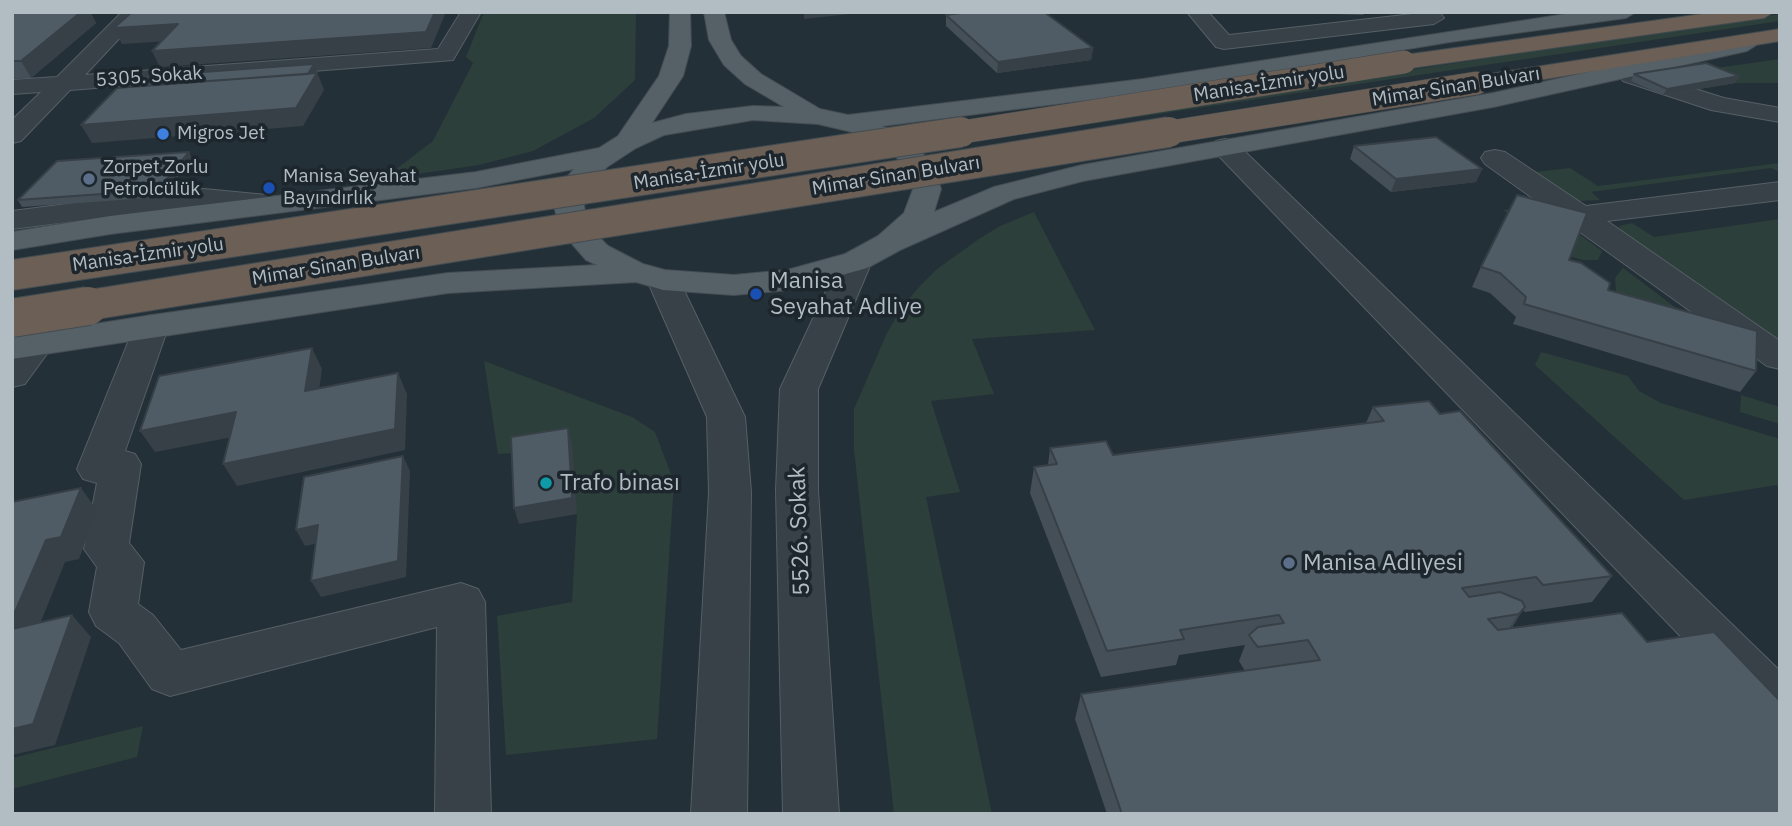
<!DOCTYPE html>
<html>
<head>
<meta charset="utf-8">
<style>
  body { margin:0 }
  #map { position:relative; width:1792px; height:826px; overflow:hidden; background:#243037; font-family:"IBM Plex Sans",sans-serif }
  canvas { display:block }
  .frame { position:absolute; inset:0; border:14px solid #b2bcc3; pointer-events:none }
</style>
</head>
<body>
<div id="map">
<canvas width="1792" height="826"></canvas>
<div class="frame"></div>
</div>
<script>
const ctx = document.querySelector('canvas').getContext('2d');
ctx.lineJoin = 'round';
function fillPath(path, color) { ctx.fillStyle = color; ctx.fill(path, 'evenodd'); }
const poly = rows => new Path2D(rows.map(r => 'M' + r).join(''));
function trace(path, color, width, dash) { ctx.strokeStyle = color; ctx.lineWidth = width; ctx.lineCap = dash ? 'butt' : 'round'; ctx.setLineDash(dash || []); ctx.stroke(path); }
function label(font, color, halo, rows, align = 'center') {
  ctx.font = font + ' "IBM Plex Sans",sans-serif'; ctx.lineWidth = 7; ctx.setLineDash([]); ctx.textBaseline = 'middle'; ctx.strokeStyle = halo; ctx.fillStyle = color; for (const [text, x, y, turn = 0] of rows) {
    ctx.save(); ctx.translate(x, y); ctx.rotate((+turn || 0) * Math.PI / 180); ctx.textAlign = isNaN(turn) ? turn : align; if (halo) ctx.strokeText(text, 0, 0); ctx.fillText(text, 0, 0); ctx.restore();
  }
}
fillPath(poly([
  [484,12,636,12,635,80,594,118,533,151,479,165,383,179,433,141,473,63,466,57],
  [1780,14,1780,21,991,139,1396,72],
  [1780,59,1780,83,1735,83,1702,70],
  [1780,163,1780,172,1771,168,1591,192,1600,200,1578,201,1535,172,1570,168,1598,186],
  [1541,206,1602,251,1598,260,1583,260,1568,256,1503,210],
  [1034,212,1095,330,972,339,994,394,931,401,960,492,926,497,992,814,894,814,854,450,854,409,887,333,902,307,920,286,937,269,979,239,1000,226],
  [1780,219,1780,345,1621,231,1619,226,1632,223,1654,237],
  [1623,268,1708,332,1616,292,1615,278],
  [1541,352,1628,376,1639,391,1661,403,1780,439,1780,487,1777,485,1684,500,1535,365],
  [484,361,632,417,655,432,674,482,657,739,506,755,497,616,572,602,577,514,516,453,498,454],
  [1741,395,1780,407,1780,424,1740,412],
  [143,726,137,757,12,789,12,758]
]), '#2c3f3a');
const minor = poly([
  [122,12,144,12,85,75,438,49,461,12,481,12,453,60,70,90,21,141,12,143,12,120,41,92,12,94,12,80,57,77,122,12],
  [1187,12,1208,12,1229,35,1430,12,1441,14,1444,18,1434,24,1224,49,1216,47,1187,12],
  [1631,69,1724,98,1780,108,1780,122,1711,110,1623,81,1619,76,1623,71,1631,69],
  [1225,139,1234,141,1780,671,1780,728,1762,721,1216,153,1212,147,1216,141,1225,139],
  [1495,150,1505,152,1586,206,1780,182,1780,200,1607,221,1780,341,1780,369,1767,366,1485,164,1481,158,1485,152,1495,150],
  [193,188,267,195,277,198,282,204,277,210,267,213,193,206,12,229,12,211,193,188],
  [856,252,867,254,872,261,818,389,818,490,839,814,783,814,776,490,780,389,840,261,845,254,856,252],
  [663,270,674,273,679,280,745,417,751,492,747,814,691,814,709,492,707,417,647,280,652,273,663,270],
  [152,315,164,318,169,325,125,451,135,454,141,464,129,543,144,562,138,604,153,615,181,650,461,583,478,589,485,602,491,814,435,814,437,627,170,696,152,689,119,643,96,626,89,612,97,567,84,549,97,483,83,479,77,469,135,325,140,318,152,315],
  [36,333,49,336,54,344,25,384,12,387,12,351,23,336,36,333]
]);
const major = poly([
  [670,12,690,12,691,46,683,76,652,123,686,114,753,106,784,107,745,84,724,65,709,40,704,12,724,12,731,40,741,56,761,74,820,109,848,115,1143,79,1579,12,1636,12,1626,18,1450,42,1143,93,882,126,905,136,933,164,941,189,934,212,994,187,1082,165,1493,93,1747,37,1758,44,1747,51,1493,107,1083,181,1014,199,900,250,867,268,789,290,734,295,663,290,636,282,448,293,12,359,12,337,152,315,448,273,597,265,586,260,560,230,554,206,563,182,574,169,476,188,110,234,12,250,12,232,110,216,476,172,599,148,618,136,659,76,669,46,670,12],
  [753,120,818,124,852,132,887,148,906,167,913,189,904,213,878,236,845,254,787,270,734,275,665,270,643,264,608,246,589,227,584,206,590,184,607,167,636,148,664,135,753,120]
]);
const highway = poly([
  [1717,12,1774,12,1764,18,1404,69,1393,62,1404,55,1717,12],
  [1780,29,1780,41,1477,90,1469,88,1465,83,1469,78,1477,76,1780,29]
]);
trace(minor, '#555f65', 2);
trace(major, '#444d53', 2);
trace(highway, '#424c52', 2);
fillPath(minor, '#374147');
fillPath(major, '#566067');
fillPath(highway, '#6c5f55');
const highwayBridgeFar2 = poly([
  [950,134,1404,62],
  [1158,134,1477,83]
]);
const highwayBridgeFar1 = poly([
  [12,275,961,132],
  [77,307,1169,132]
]);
const highwayBridge = poly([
  [12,318,88,306]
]);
trace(highwayBridgeFar2, '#424c52', 24, []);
trace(highwayBridgeFar1, '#424c52', 32, []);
trace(highwayBridge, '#424c52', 40, []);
trace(highwayBridgeFar2, '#6c5f55', 23);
trace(highwayBridgeFar1, '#6c5f55', 30);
trace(highwayBridge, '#6c5f55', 38);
fillPath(poly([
  [12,12,90,12,96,23,31,78,12,79],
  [1282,12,1364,12,1363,15],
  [946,15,1093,48,1091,60,997,73,946,26],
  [1634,74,1739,76,1735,83,1663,95,1631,81],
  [1354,146,1482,169,1476,182,1391,192,1350,159],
  [192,159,162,197,22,207,18,200],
  [1569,260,1608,290,1756,371,1740,392,1513,324,1516,317,1490,293,1472,287,1481,267],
  [1373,407,1440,414,1612,576,1592,602,1525,612,1523,610,1511,629,1780,814,1107,814,1075,719,1081,694,1245,671,1239,661,1245,645,1179,655,1176,665,1101,677,1030,493,1034,467,1048,465,1050,448,1113,455,1366,423]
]), '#454f57');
fillPath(poly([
  [81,12,90,12,96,23,31,78,21,61],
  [435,12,446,12,431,48,160,67,152,51],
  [804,12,868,12,804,19],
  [178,24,185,40,122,44,114,28],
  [1093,48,1091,60,997,73,998,62],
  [314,64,324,90,303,126,92,143,81,125],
  [1739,76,1735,83,1663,95,1667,89],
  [189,152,192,159,162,197,158,190],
  [1482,169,1476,182,1391,192,1396,179],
  [312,348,322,369,316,412,305,391],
  [398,373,407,394,405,450,237,486,223,464],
  [236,412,248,434,155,452,140,431],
  [568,428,572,443,577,514,519,524,514,508],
  [403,456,410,471,406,577,321,597,311,581],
  [81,488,97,510,79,559,65,562,29,651,12,634,12,619,46,540],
  [318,525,327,541,305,546,296,530],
  [1525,607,1507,633,1501,640,1519,614],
  [72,615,91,637,55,745,12,755,12,729]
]), '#384047');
const building = poly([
  [12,12,81,12,21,61,12,61,12,12],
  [132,12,435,12,426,32,152,51,178,24,114,28,132,12],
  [968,12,1044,12,1093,48,998,62,946,15,968,12],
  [1706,63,1739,76,1667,89,1634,74,1706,63],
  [314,64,308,74,194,82,203,72,314,64],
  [317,73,296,108,81,125,117,88,317,73],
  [1436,137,1482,169,1396,179,1354,146,1436,137],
  [189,152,158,190,18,200,57,161,189,152],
  [1517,195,1587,213,1569,260,1581,263,1610,283,1608,290,1757,331,1756,371,1524,304,1526,297,1500,273,1481,267,1517,195],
  [312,348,305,391,398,373,395,429,223,464,236,412,140,431,159,376,312,348],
  [1429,401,1440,414,1460,411,1612,576,1543,585,1536,577,1462,588,1469,597,1500,592,1522,601,1525,607,1519,614,1488,619,1498,630,1622,613,1647,642,1714,632,1780,701,1780,814,1122,814,1081,694,1320,660,1308,640,1258,647,1253,641,1249,635,1258,627,1284,623,1279,615,1180,630,1184,639,1107,651,1034,467,1057,464,1050,448,1106,441,1113,455,1384,421,1373,407,1429,401],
  [568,428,572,498,514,508,511,437,568,428],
  [403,456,398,561,311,581,318,525,296,530,304,477,403,456],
  [81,488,61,537,46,540,12,619,12,502,81,488],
  [72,615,33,724,12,729,12,629,72,615]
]);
fillPath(building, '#505c65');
trace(building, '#384047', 2);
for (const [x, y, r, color] of [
  [163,134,7,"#3f7fe0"],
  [89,179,7,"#5c6f8a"],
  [269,188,7,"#1a4fb4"],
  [756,294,7,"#1a4fb4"],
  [546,483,7,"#0f9aa8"],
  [1289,563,7,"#5c6f8a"]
]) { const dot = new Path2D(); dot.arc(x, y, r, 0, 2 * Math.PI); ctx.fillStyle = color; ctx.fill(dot); trace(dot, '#1d262c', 2.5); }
label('19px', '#b2bcc3', '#1d262c', [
  ["5305. Sokak",149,77,-4],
  ["Manisa-İzmir yolu",1269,84,-9],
  ["Mimar Sinan Bulvarı",1456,87,-9],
  ["Manisa-İzmir yolu",709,172,-9],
  ["Mimar Sinan Bulvarı",896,176,-9],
  ["Manisa-İzmir yolu",148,255,-8],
  ["Mimar Sinan Bulvarı",336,266,-9]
]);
label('19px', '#b2bcc3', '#1d262c', [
  ["Migros Jet",177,134],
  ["Zorpet Zorlu",103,168],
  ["Petrolcülük",103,190],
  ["Manisa Seyahat",283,177],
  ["Bayındırlık",283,199]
], 'left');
label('23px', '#b2bcc3', '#1d262c', [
  ["Manisa",770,281],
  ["Seyahat Adliye",770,307],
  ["Trafo binası",560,483],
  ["Manisa Adliyesi",1303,563]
], 'left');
label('23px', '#b2bcc3', '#1d262c', [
  ["5526. Sokak",800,531,-92]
]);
</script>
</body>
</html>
